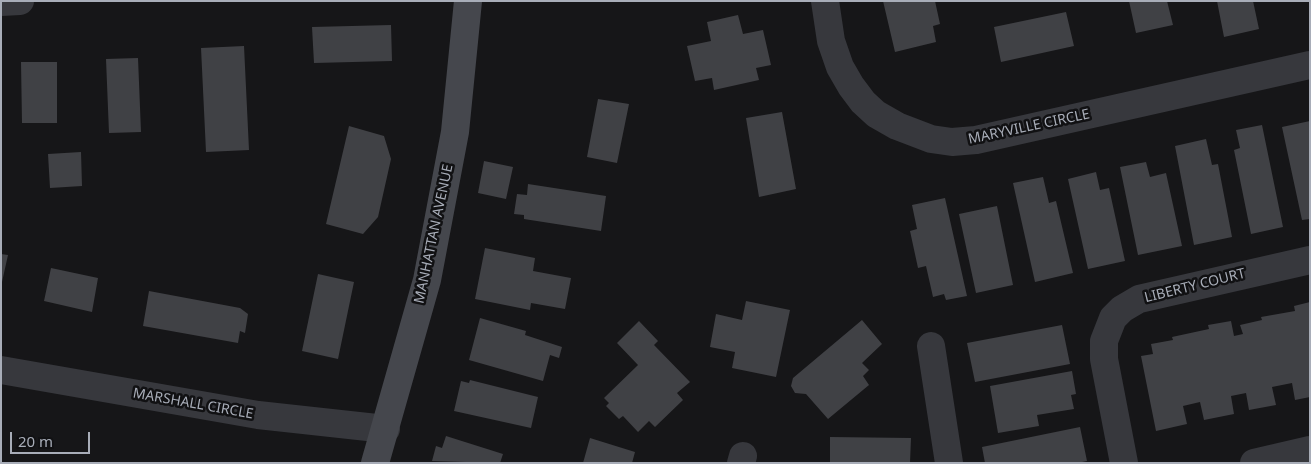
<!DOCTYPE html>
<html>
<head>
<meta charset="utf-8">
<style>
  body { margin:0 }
  #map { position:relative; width:1311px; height:464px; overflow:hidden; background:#161618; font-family:"Noto Sans",sans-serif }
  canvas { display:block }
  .frame { position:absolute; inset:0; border:2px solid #a8adb8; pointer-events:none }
  .scale { position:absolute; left:10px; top:432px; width:80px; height:22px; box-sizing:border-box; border:2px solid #a8adb8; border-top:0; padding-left:6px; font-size:15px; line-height:18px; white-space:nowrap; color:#a8adb8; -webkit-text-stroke:4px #111113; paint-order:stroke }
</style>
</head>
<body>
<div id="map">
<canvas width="1311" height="464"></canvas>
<div class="frame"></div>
<div class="scale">20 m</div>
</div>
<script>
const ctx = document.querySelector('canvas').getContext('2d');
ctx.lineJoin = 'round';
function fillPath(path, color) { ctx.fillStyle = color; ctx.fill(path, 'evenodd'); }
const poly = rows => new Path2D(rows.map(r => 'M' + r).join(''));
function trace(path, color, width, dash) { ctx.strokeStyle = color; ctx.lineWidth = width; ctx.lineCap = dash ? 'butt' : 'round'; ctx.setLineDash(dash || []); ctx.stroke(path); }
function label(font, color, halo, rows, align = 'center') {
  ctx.font = font + ' "Noto Sans",sans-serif'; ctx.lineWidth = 5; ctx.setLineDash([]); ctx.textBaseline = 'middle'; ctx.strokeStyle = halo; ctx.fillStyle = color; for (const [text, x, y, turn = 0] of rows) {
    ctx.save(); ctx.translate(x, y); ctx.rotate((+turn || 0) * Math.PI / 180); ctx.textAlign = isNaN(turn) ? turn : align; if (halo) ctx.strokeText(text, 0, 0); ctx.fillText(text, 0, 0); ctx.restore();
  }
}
fillPath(poly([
  [883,1,935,1,940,24,933,26,936,42,895,52],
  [1129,1,1167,1,1173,25,1136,33],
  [1217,1,1253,1,1259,29,1224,37],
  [1066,12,1074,46,1001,62,994,27],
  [738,15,743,34,763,30,771,65,756,68,759,80,714,90,712,78,695,81,687,46,711,41,707,22],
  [391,25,392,61,314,63,312,27],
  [244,46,249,150,206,152,201,48],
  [138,58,141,132,109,133,106,59],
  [21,62,57,62,57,123,22,123],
  [598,99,629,104,617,163,587,157],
  [782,112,796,189,759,197,746,118],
  [1310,121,1310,219,1302,220,1282,127],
  [1262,125,1283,227,1251,234,1234,150,1240,148,1236,130],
  [349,126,384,136,391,159,378,217,363,234,326,224],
  [1206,139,1212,165,1218,164,1232,237,1194,245,1175,146],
  [81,152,82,186,50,188,48,154],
  [484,161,513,167,506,199,478,193],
  [1146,162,1150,177,1166,173,1182,246,1138,255,1120,167],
  [1096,172,1100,190,1109,188,1125,261,1088,269,1068,179],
  [1043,177,1049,203,1056,201,1073,273,1035,282,1013,183],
  [528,184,606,196,601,231,524,219,524,215,514,214,517,194,527,195],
  [945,198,967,296,946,300,944,294,933,297,926,266,918,268,910,231,917,229,912,205],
  [997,206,1013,285,976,293,959,214],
  [485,248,535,258,533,271,571,278,565,309,531,303,530,310,475,299],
  [1,254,8,255,2,282,1,282],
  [51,268,98,278,92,312,44,301],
  [318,274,354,282,338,359,302,351],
  [149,291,240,308,248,314,245,333,240,331,238,343,143,326],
  [746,301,790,310,776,377,732,368,735,352,710,347,716,314,742,320],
  [1310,302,1310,397,1295,400,1292,383,1272,387,1276,405,1249,410,1246,393,1231,396,1234,414,1204,420,1200,402,1183,406,1187,424,1156,431,1141,356,1153,354,1151,344,1173,340,1172,337,1209,329,1208,325,1231,321,1234,336,1243,334,1240,325,1262,320,1261,317,1295,311,1294,306],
  [480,318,526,331,525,335,562,347,559,358,550,355,543,381,469,360],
  [862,320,882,344,862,363,869,370,863,376,869,385,828,419,806,394,795,393,791,386,793,378],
  [639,321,658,341,654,345,690,382,677,393,683,400,655,427,649,421,638,432,623,416,619,419,606,406,609,403,604,398,638,365,617,343],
  [1062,325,1070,364,975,382,967,343],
  [1072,371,1076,394,1071,395,1074,409,1037,415,1039,426,998,433,990,386],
  [470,380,538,397,531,428,454,411,461,381,469,383],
  [1080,427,1087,461,1077,463,985,463,982,447],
  [446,436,503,454,500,463,432,461,436,446,442,448],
  [830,437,911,438,910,463,830,463],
  [590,438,635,452,632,463,583,463]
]), '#404145');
trace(poly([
  [825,1,831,41,840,67,851,86,863,102,876,114,897,126,931,139,952,142,976,140,1310,65],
  [1,2,20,1],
  [931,346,949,463],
  [1,370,258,415,386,429],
  [741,463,743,456],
  [1124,463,1104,359,1104,341,1113,318,1122,309,1139,299,1310,260],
  [1254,463,1310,450]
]), '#37383d', 28);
trace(poly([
  [375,463,427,280,455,132,468,1]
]), '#45474d', 28);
label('14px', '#a8adb8', '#111113', [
  ["MARYVILLE CIRCLE",1029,127,-12],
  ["MANHATTAN AVENUE",434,234,-78],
  ["LIBERTY COURT",1195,286,-14],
  ["MARSHALL CIRCLE",193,404,10]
]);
</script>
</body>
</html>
